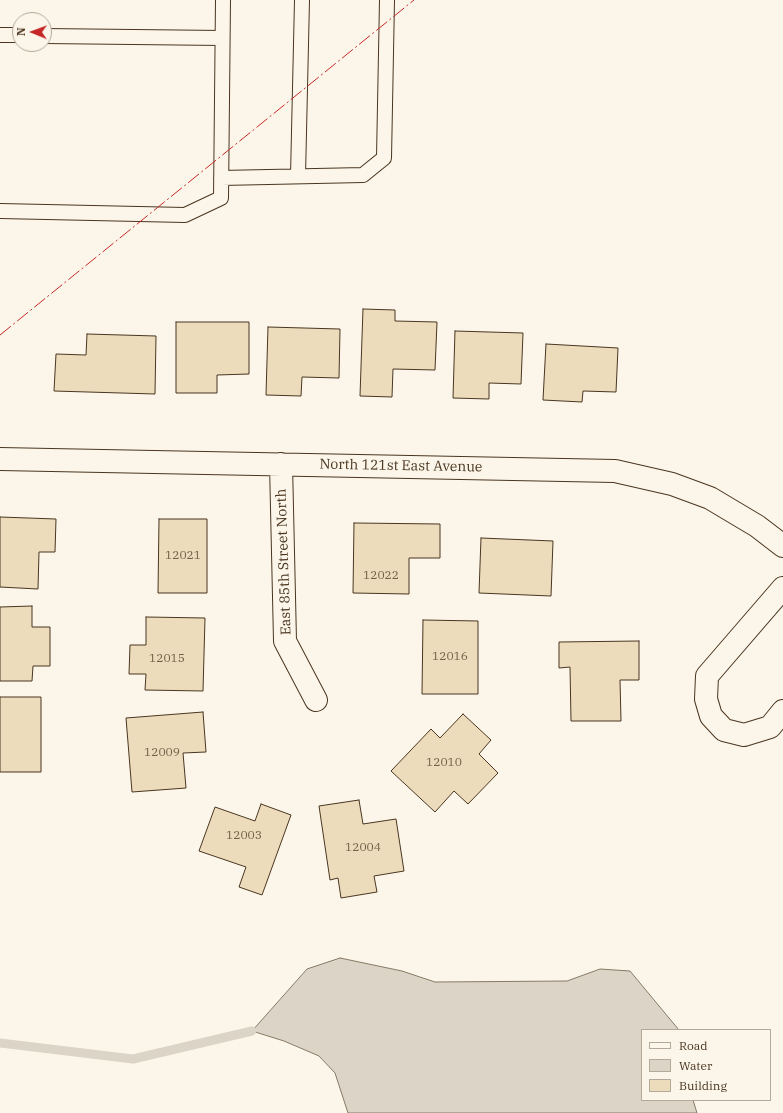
<!DOCTYPE html>
<html>
<head>
<meta charset="utf-8">
<style>
  body { margin:0 }
  #map { position:relative; width:783px; height:1113px; overflow:hidden; background:#fbf6e9; font-family:"IBM Plex Serif",serif }
  canvas { display:block }
  .legend { position:absolute; left:641px; top:1029px; width:130px; height:72px; box-sizing:border-box; background:#fbf6e9; border:1px solid #b4a999; margin:0; padding:5px 7px; list-style:none; font-size:12px; color:#4a3520 }
  .legend li { display:flex; align-items:center; gap:8px; height:20px }
  .legend b { width:20px; border:1px solid #b4a999 }
  .north { position:absolute; left:12px; top:12px; width:40px; height:40px; box-sizing:border-box; background:#fbf6e9; border:1px solid #b4a999; border-radius:50%; rotate:271deg; font-size:11px; font-weight:700; line-height:16px; text-align:center; color:#4a3520 }
  .north::after { content:''; display:block; margin:auto; width:14px; height:18px; background:#c62828; clip-path:polygon(50% 0,100% 100%,50% 72%,0 100%) }
</style>
</head>
<body>
<div id="map">
<canvas width="783" height="1113"></canvas>
<ul class="legend">
<li><b style="height:5px;background:#fbf6e9"></b>Road</li>
<li><b style="height:11px;background:#dcd4c6"></b>Water</li>
<li><b style="height:11px;background:#ecdcbc"></b>Building</li>
</ul>
<div class="north">N</div>
</div>
<script>
const ctx = document.querySelector('canvas').getContext('2d');
ctx.lineJoin = 'round';
function fillPath(path, color) { ctx.fillStyle = color; ctx.fill(path, 'evenodd'); }
const poly = rows => new Path2D(rows.map(r => 'M' + r).join(''));
function trace(path, color, width, dash) { ctx.strokeStyle = color; ctx.lineWidth = width; ctx.lineCap = dash ? 'butt' : 'round'; ctx.setLineDash(dash || []); ctx.stroke(path); }
function label(font, color, halo, rows, align = 'center') {
  ctx.font = font + ' "IBM Plex Serif",serif'; ctx.lineWidth = 3; ctx.setLineDash([]); ctx.textBaseline = 'middle'; ctx.strokeStyle = halo; ctx.fillStyle = color; for (const [text, x, y, turn = 0] of rows) {
    ctx.save(); ctx.translate(x, y); ctx.rotate((+turn || 0) * Math.PI / 180); ctx.textAlign = isNaN(turn) ? turn : align; if (halo) ctx.strokeText(text, 0, 0); ctx.fillText(text, 0, 0); ctx.restore();
  }
}
const water = poly([
  [340,958,402,971,435,982,567,981,600,969,630,971,679,1030,642,1030,642,1100,693,1100,697,1113,348,1113,335,1073,319,1056,284,1041,252,1031,307,969,340,958]
]);
fillPath(water, '#dcd4c6');
trace(water, '#887966', 1);
trace(poly([
  [0,1043,133,1059,252,1031]
]), '#dcd4c6', 9);
const building = poly([
  [363,309,395,310,395,321,437,322,435,370,393,369,392,397,360,396,363,309],
  [176,322,249,322,249,374,217,375,217,393,176,393,176,322],
  [268,327,340,329,339,378,302,377,301,396,266,395,268,327],
  [455,331,523,333,521,384,489,383,489,399,453,398,455,331],
  [87,334,156,336,155,394,54,391,56,354,86,355,87,334],
  [546,344,618,348,616,392,583,391,582,402,543,400,546,344],
  [0,517,56,519,55,552,39,552,38,589,0,587,0,517],
  [159,519,207,519,207,593,158,593,159,519],
  [354,523,440,524,440,558,409,558,409,594,353,593,354,523],
  [481,538,553,541,551,596,479,593,481,538],
  [32,606,32,627,50,627,50,666,33,666,32,681,0,681,0,607,32,606],
  [146,617,205,618,203,691,145,690,146,674,129,674,130,645,146,645,146,617],
  [423,620,478,621,478,694,422,694,423,620],
  [639,641,639,680,620,680,621,721,571,721,570,667,559,668,559,642,639,641],
  [0,697,41,697,41,772,0,772,0,697],
  [203,712,206,752,183,753,186,788,132,792,126,718,203,712],
  [463,714,491,740,479,754,498,773,468,804,454,791,435,812,391,771,431,729,440,738,463,714],
  [359,800,363,824,396,819,404,871,374,876,377,892,341,898,338,878,330,880,319,806,359,800],
  [261,804,291,815,262,895,239,887,246,867,199,851,215,807,255,821,261,804]
]);
fillPath(building, '#ecdcbc');
trace(building, '#4a3520', 1);
const lane = poly([
  [0,35,20,35],
  [44,36,222,38],
  [298,176,302,0],
  [221,178,363,175,384,158,387,0],
  [0,211,185,215,221,198,223,0]
]);
const street = poly([
  [0,459,615,471,672,484,710,498,757,526,783,546],
  [281,464,285,641,316,700],
  [783,588,707,676,706,699,711,716,724,730,744,735,770,727,783,711]
]);
trace(lane, '#4a3520', 16);
trace(street, '#4a3520', 24);
trace(lane, '#fbf6e9', 14);
trace(street, '#fbf6e9', 22);
trace(poly([
  [0,335,414,0]
]), '#c62828', 1, [14, 3, 2, 3]);
label('12px', '#725f47', null, [
  ["12021",183,556],
  ["12022",381,576],
  ["12016",450,657],
  ["12015",167,659],
  ["12009",162,753],
  ["12010",444,763],
  ["12003",244,836],
  ["12004",363,848]
]);
label('14px', '#4a3520', '#fbf6e9', [
  ["North 121st East Avenue",401,466,1],
  ["East 85th Street North",284,562,-92]
]);
</script>
</body>
</html>
